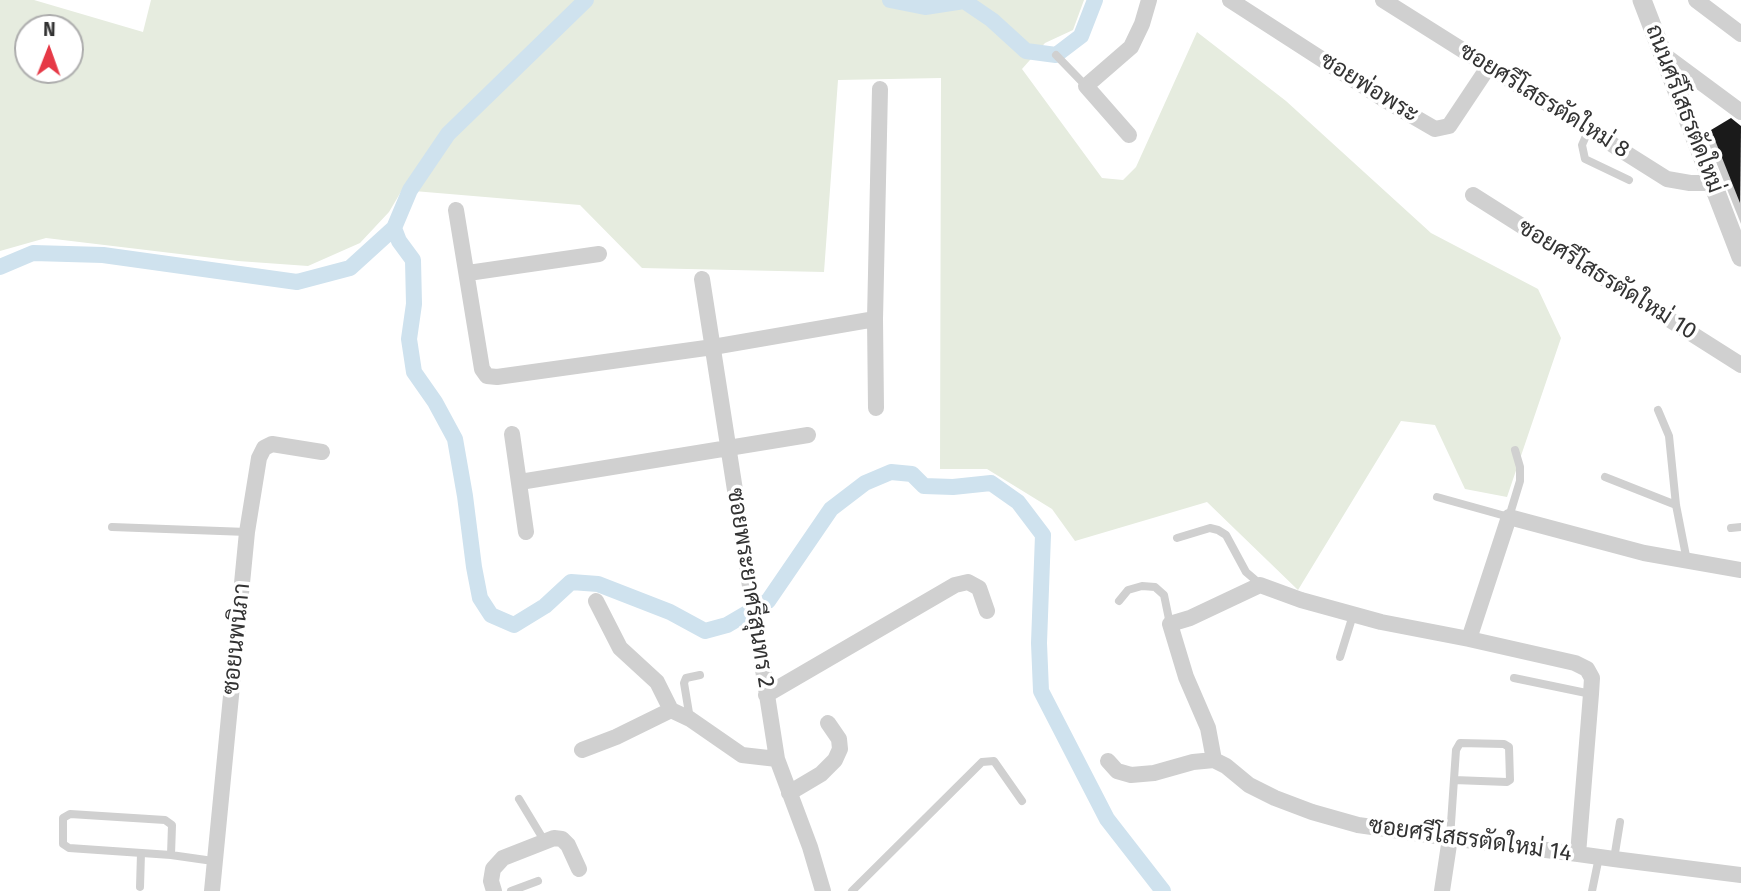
<!DOCTYPE html>
<html>
<head>
<meta charset="utf-8">
<style>
  body { margin:0 }
  #map { position:relative; width:1741px; height:891px; overflow:hidden; background:#fff; font-family:"Fira Sans",sans-serif }
  canvas { display:block }
  .north { position:absolute; left:14px; top:14px; width:70px; height:70px; box-sizing:border-box; background:#fff; border:2px solid #adadad; border-radius:50%; rotate:1deg; font-size:19px; font-weight:700; line-height:28px; text-align:center; color:#333 }
  .north::after { content:''; display:block; margin:auto; width:24px; height:32px; background:#e63946; clip-path:polygon(50% 0,100% 100%,50% 72%,0 100%) }
</style>
</head>
<body>
<div id="map">
<canvas width="1741" height="891"></canvas>
<div class="north">N</div>
</div>
<script>
const ctx = document.querySelector('canvas').getContext('2d');
ctx.lineJoin = 'round';
function fillPath(path, color) { ctx.fillStyle = color; ctx.fill(path, 'evenodd'); }
const poly = rows => new Path2D(rows.map(r => 'M' + r).join(''));
function trace(path, color, width, dash) { ctx.strokeStyle = color; ctx.lineWidth = width; ctx.lineCap = dash ? 'butt' : 'round'; ctx.setLineDash(dash || []); ctx.stroke(path); }
function label(font, color, halo, rows, align = 'center') {
  ctx.font = font + ' "Fira Sans",Sarabun,sans-serif'; ctx.lineWidth = 7; ctx.setLineDash([]); ctx.textBaseline = 'middle'; ctx.strokeStyle = halo; ctx.fillStyle = color; for (const [text, x, y, turn = 0] of rows) {
    ctx.save(); ctx.translate(x, y); ctx.rotate((+turn || 0) * Math.PI / 180); ctx.textAlign = isNaN(turn) ? turn : align; if (halo) ctx.strokeText(text, 0, 0); ctx.fillText(text, 0, 0); ctx.restore();
  }
}
fillPath(poly([
  [0,0,34,0,143,32,151,0,1084,0,1073,30,1045,43,1022,69,1102,178,1123,180,1136,167,1197,32,1286,101,1431,233,1538,289,1561,338,1507,497,1465,489,1435,425,1401,421,1298,590,1207,502,1075,541,1052,509,987,469,940,469,941,78,838,80,824,272,642,268,580,205,402,190,389,212,360,243,308,266,238,261,46,238,0,251],
  [28,28,70,28,70,70,28,70]
]), '#e6ecdf');
fillPath(poly([
  [1731,120,1741,128,1741,224,1706,137]
]), '#0003');
trace(poly([
  [586,0,448,134,410,190,394,228,399,241,413,260,414,304,409,339,414,372,435,402,455,439,465,496,474,567,480,598,491,615,514,625,545,606,571,582,598,584,670,612,705,631,727,625,768,601,831,509,865,483,891,472,912,474,924,486,953,487,991,483,1018,502,1043,535,1039,643,1041,691,1107,819,1163,891],
  [890,0,925,7,964,1,992,20,1026,51,1056,55,1081,36,1095,0],
  [0,267,33,253,103,255,297,282,350,268,394,228]
]), '#cfe2ee', 16);
fillPath(poly([
  [1731,118,1741,126,1740,203,1711,130]
]), '#1a1a1a');
trace(poly([
  [1056,55,1086,86],
  [1589,129,1582,145,1585,159,1629,180],
  [1658,410,1669,436,1676,505,1687,561],
  [1605,477,1676,505],
  [1437,497,1509,517,1520,481,1520,467,1515,450],
  [112,527,247,532],
  [1731,528,1741,527],
  [1177,538,1210,528,1218,530,1226,535,1246,572,1260,584],
  [1119,601,1128,590,1142,586,1155,587,1164,595,1170,624],
  [1340,657,1353,615],
  [1514,678,1591,694],
  [690,719,684,683,686,678,700,675],
  [519,799,545,842],
  [1450,838,1456,750,1460,743,1504,744,1509,747,1510,780,1507,782,1454,780],
  [171,855,172,825,165,820,70,814,63,818,63,844,69,848,171,855,213,861],
  [1614,859,1620,822],
  [140,887,141,853],
  [511,891,538,881],
  [852,891,982,762,994,761,1022,801],
  [1592,891,1599,857]
]), '#d0d0d0', 8);
trace(poly([
  [1230,0,1385,100,1435,129,1449,126,1489,66],
  [1383,0,1667,179,1690,183,1712,183],
  [1696,0,1741,34],
  [1664,55,1741,112],
  [1129,135,1086,86,1131,47,1142,24,1149,0],
  [1473,195,1741,365],
  [456,210,482,369,487,376,497,377,713,347,875,319],
  [468,273,599,254],
  [702,279,777,759,810,847,823,891],
  [876,408,875,319,880,89],
  [512,434,526,532],
  [520,482,808,435],
  [596,601,620,648,657,682,671,710],
  [1469,639,1509,517,1644,553,1741,570],
  [766,695,955,585,968,582,979,588,987,611],
  [582,750,616,737,671,710,690,719,742,755,777,759],
  [1108,761,1117,771,1131,775,1154,773,1193,762,1214,760],
  [789,793,821,774,835,760,840,749,839,739,828,723],
  [1578,854,1591,694,1592,678,1587,669,1575,663,1469,639,1381,622,1301,600,1260,585,1190,618,1170,624,1186,677,1208,728,1214,760,1226,766,1249,785,1275,798,1312,812,1358,825,1450,838,1578,854,1614,859,1741,875],
  [212,891,247,532,259,458,264,448,272,444,322,452],
  [494,891,491,881,493,869,503,858,554,838,562,839,568,845,579,869],
  [1442,891,1450,838]
]), '#d0d0d0', 16);
trace(poly([
  [1642,0,1741,257]
]), '#d0d0d0', 19);
label('23px', '#333', '#fff', [
  ["ซอยพ่อพระ",1369,88,32],
  ["ซอยศรีโสธรตัดใหม่ 8",1544,101,32],
  ["ถนนศรีโสธรตัดใหม่",1684,109,69],
  ["ซอยศรีโสธรตัดใหม่ 10",1607,280,32],
  ["ซอยพระยาศรีสุนทร 2",750,588,81],
  ["ซอยนพนิภา",237,639,-84],
  ["ซอยศรีโสธรตัดใหม่ 14",1470,840,8]
]);
</script>
</body>
</html>
